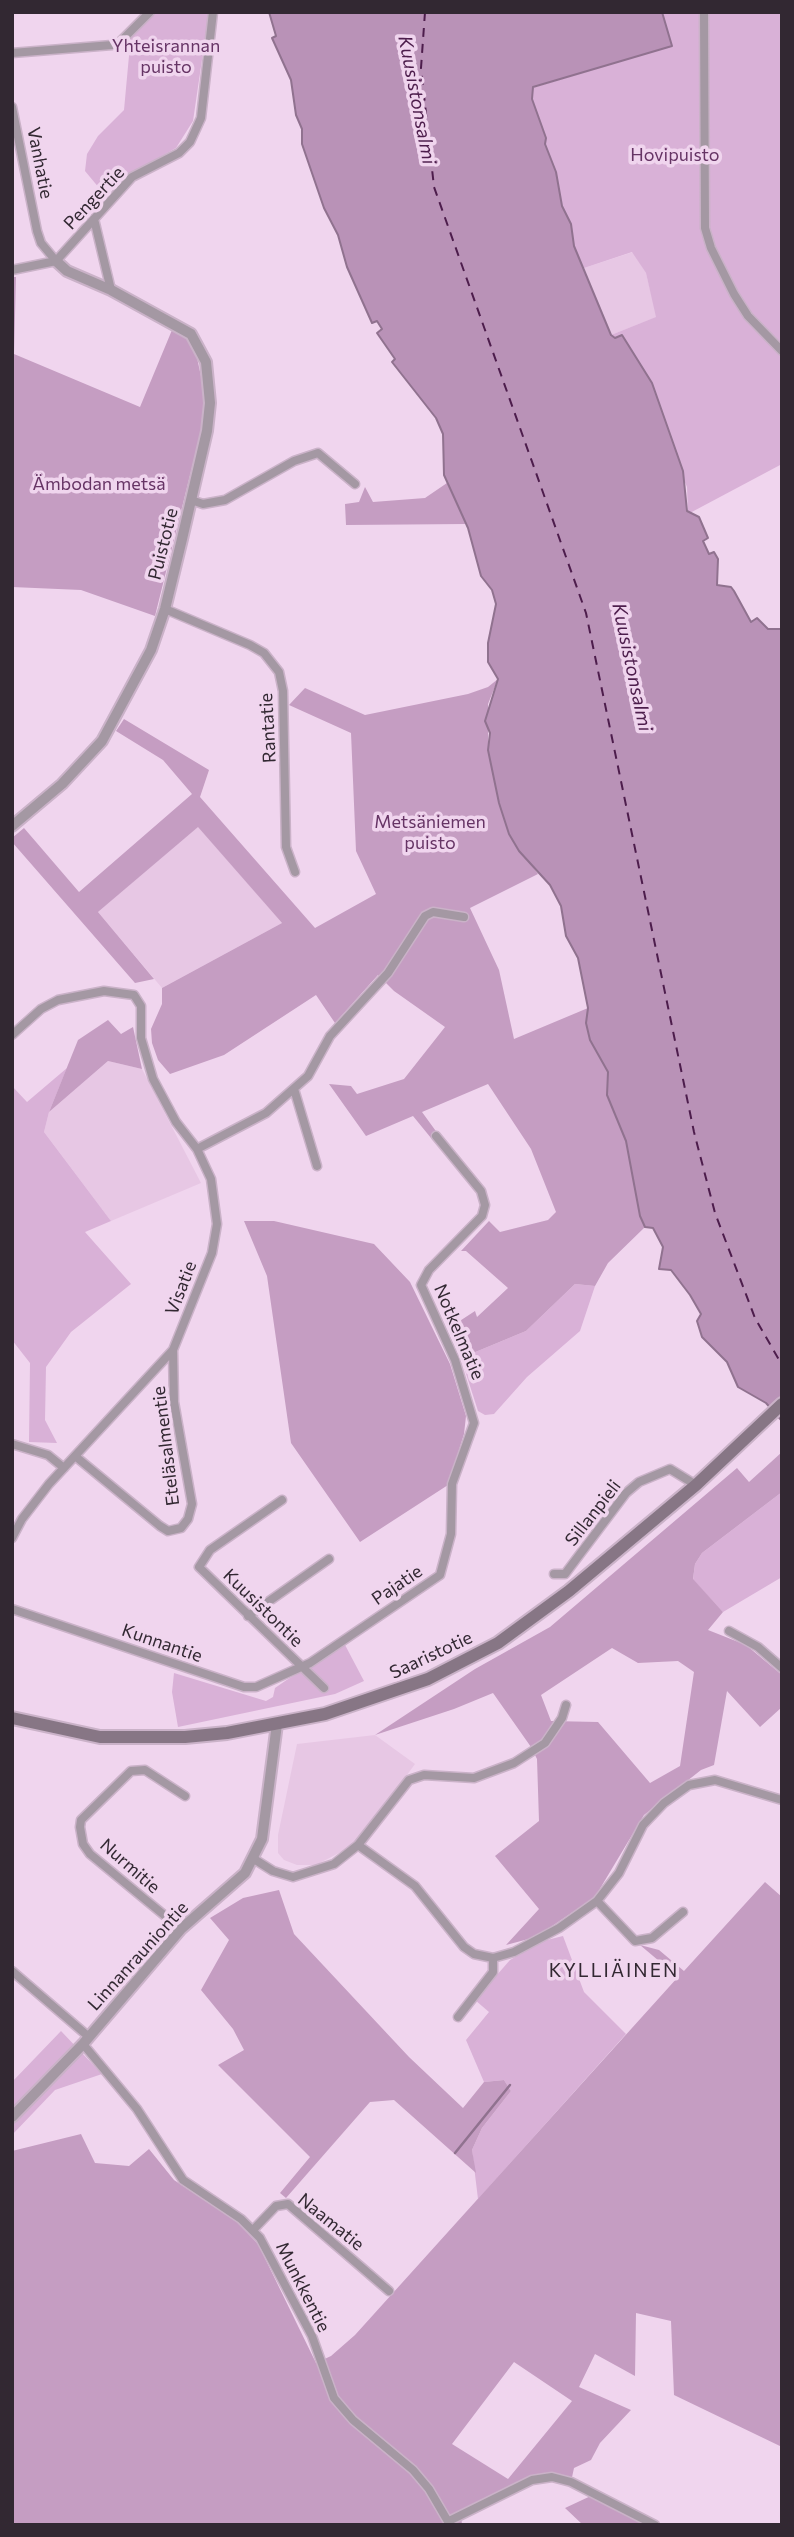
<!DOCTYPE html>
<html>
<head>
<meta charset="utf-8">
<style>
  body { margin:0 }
  #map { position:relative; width:794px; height:2537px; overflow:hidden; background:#f0d5ee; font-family:Commissioner,sans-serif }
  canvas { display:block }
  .frame { position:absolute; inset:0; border:14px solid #322832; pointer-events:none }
</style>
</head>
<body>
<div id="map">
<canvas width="794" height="2537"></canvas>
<div class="frame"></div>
</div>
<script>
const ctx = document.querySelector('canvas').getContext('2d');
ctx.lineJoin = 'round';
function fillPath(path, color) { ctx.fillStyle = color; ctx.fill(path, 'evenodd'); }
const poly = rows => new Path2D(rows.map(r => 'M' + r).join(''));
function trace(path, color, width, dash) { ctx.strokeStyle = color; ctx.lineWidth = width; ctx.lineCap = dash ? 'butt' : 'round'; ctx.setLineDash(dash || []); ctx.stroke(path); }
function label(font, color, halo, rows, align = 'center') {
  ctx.font = font + ' Commissioner,sans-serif'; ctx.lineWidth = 7; ctx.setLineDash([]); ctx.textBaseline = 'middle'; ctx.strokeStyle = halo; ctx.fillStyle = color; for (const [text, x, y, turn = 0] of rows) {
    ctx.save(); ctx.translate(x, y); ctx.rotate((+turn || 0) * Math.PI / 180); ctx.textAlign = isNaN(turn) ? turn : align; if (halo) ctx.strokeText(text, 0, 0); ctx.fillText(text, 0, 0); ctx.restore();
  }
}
fillPath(poly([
  [633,252,646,273,657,317,611,335,584,268],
  [198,826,282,923,162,988,98,912],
  [108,1061,142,1069,201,1183,111,1221,44,1132,49,1112],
  [375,1735,415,1764,356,1844,316,1865,297,1865,284,1860,278,1853,278,1835,297,1744]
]), '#e7c7e4');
fillPath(poly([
  [151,12,209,12,193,121,176,148,119,180,105,195,85,171,87,154,98,136,124,110,131,34],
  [662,12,782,12,782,464,688,514,687,487,636,361,622,337,615,338,611,335,656,317,646,273,632,252,584,268,574,246,571,224,562,206,556,172,545,144,546,138,532,98,532,88,671,46],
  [67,1068,49,1112,44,1132,111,1221,85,1232,131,1284,71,1332,46,1367,45,1420,57,1443,29,1442,30,1363,12,1340,12,1086,27,1102],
  [575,1284,595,1286,580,1331,527,1377,494,1414,485,1415,478,1411,461,1358,526,1331],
  [782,1492,782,1577,723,1612,693,1580,695,1564,702,1553],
  [344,1643,364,1681,335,1694,178,1727,172,1692,174,1673,266,1701,273,1697,275,1688,288,1679,314,1665],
  [563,1936,584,1992,626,2034,478,2199,472,2150,482,2128,511,2091,504,2080,484,2082,466,2040,489,2012,475,2000,510,1960,543,1941],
  [61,2031,102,2074,55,2090,12,2135,12,2082]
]), '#d9b1d7');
fillPath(poly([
  [12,277,16,277,14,354,140,407,172,330,187,339,196,353,205,395,204,419,155,616,81,590,12,587],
  [447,483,466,524,346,525,345,504,359,502,365,487,373,502,425,498],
  [498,679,488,704,488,750,509,834,538,874,470,908,499,970,514,1039,588,1008,586,1023,608,1072,607,1095,626,1141,640,1216,645,1227,608,1263,595,1286,575,1284,526,1331,461,1358,449,1328,475,1311,477,1317,508,1288,466,1251,461,1251,489,1221,500,1232,548,1220,556,1212,531,1149,488,1084,422,1112,438,1134,431,1138,413,1116,366,1136,329,1084,351,1086,357,1094,404,1079,445,1027,394,991,378,975,335,1023,316,995,224,1055,170,1074,158,1060,152,1043,151,1029,162,1004,162,988,282,923,198,827,98,912,154,979,135,983,12,842,12,838,24,828,79,892,192,794,163,760,116,731,124,719,209,770,200,797,315,928,376,894,356,851,351,733,289,705,305,688,365,715,468,694,488,687],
  [108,1020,121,1034,133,1027,142,1069,108,1061,49,1112,78,1040],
  [244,1221,274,1221,374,1244,410,1282,450,1364,466,1416,464,1434,448,1485,360,1542,291,1443,267,1276],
  [782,1452,782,1492,702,1553,695,1564,693,1579,723,1612,708,1630,746,1645,782,1675,782,1707,760,1727,727,1691,714,1765,701,1770,644,1815,595,1897,536,1937,506,1945,539,1909,495,1856,539,1821,537,1759,531,1747,493,1693,454,1709,375,1735,475,1669,550,1627,737,1468,749,1482],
  [612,1648,638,1663,678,1661,694,1672,680,1766,650,1783,598,1722,551,1721,541,1695],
  [765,1882,782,1897,782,2447,674,2395,671,2321,636,2313,635,2376,595,2354,579,2387,631,2410,600,2443,591,2460,574,2468,571,2482,541,2477,461,2515,462,2525,12,2525,12,2151,81,2134,95,2163,129,2166,149,2149,174,2180,236,2221,258,2244,316,2363,331,2356,355,2335,678,1977,640,1945,659,1950,684,1971],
  [514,2362,572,2401,508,2479,452,2444],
  [279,1890,294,1934,409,2057,463,2108,484,2082,504,2080,511,2091,482,2128,472,2150,476,2173,394,2100,370,2102,286,2198,280,2193,310,2157,218,2065,244,2050,233,2029,201,1990,229,1940,210,1918,243,1898],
  [595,2494,655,2525,583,2525,565,2508]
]), '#c59dc2');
const water = poly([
  [269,12,662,12,672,46,533,87,532,99,546,138,545,144,556,172,562,206,571,224,574,246,611,335,615,338,622,335,652,383,683,471,687,511,699,517,708,538,703,541,709,554,714,552,718,559,717,585,731,587,734,591,751,622,757,618,768,629,782,629,782,1421,766,1403,738,1387,727,1362,702,1337,697,1321,701,1314,690,1295,671,1270,659,1269,663,1247,653,1228,645,1227,640,1216,626,1141,607,1095,608,1072,590,1040,586,1023,588,1008,578,958,566,936,561,906,550,885,519,851,509,834,499,803,488,750,490,733,485,721,498,679,488,662,488,643,496,604,492,590,481,576,468,528,444,475,443,434,436,418,392,362,395,359,377,333,382,329,377,321,372,323,347,267,338,235,324,208,302,144,302,129,296,115,291,80,272,38,276,36,269,12]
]);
fillPath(water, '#b992b7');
trace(water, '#90728f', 2);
trace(poly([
  [455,2153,510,2085]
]), '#90728f', 2.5);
trace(poly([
  [425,12,421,68,434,187,586,613,694,1132,715,1213,755,1318,782,1365]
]), '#4d1d4c', 2, [9, 7]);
const minor = poly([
  [704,12,705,228,711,248,734,294,748,316,782,351],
  [12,53,112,45,120,42,150,12],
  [12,107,37,231,41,243,56,261],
  [94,219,111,290],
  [12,270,56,261,132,177,179,153,190,142,201,118,213,12],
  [191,500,203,504,225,500,294,461,318,453,355,484],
  [165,609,250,645,264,653,279,672,283,691,286,847,295,872],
  [12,1035,41,1009,58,1000,104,991,134,995,141,1006,141,1038,153,1079,176,1122,197,1149,211,1179,217,1224,212,1253,173,1350,49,1484,22,1519,12,1538],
  [294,1089,317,1166],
  [197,1149,266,1113,308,1076,330,1036,388,973,425,916,433,912,464,917],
  [12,1444,48,1455,64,1468],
  [75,1456,160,1526,168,1531,181,1528,188,1519,192,1504,174,1402,173,1350],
  [282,1500,210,1550,199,1567,324,1688],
  [554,1574,565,1574,626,1493,639,1482,670,1469,696,1485],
  [12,1609,244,1687,256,1687,310,1663,440,1575,451,1534,452,1484,474,1423,455,1360,421,1285,429,1270,482,1216,485,1205,481,1191,436,1136],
  [248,1616,329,1559],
  [729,1631,758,1647,782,1668],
  [358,1845,409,1780,424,1775,474,1778,514,1763,545,1743,562,1718,566,1705],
  [254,1859,273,1871,293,1877,334,1864,358,1845,415,1886,464,1947,474,1954,493,1958,514,1952,559,1928,597,1901,619,1873,643,1825,664,1803,689,1785,715,1780,782,1800],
  [597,1901,635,1941,652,1938,683,1912],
  [181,1929,90,1854,83,1844,80,1827,81,1820,131,1771,145,1770,185,1796],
  [12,1971,89,2037],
  [458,2017,493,1972,493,1958],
  [83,2044,137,2109,183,2180,241,2219,260,2238,312,2336,334,2398,353,2420,413,2470,429,2489,450,2525],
  [253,2230,276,2206,288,2204,389,2291],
  [449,2521,532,2480,552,2477,571,2482,655,2525]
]);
const tertiary = poly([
  [12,826,62,784,102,741,151,650,165,609,182,539,207,431,210,403,206,362,191,334,111,290,67,271,56,261],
  [12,2117,83,2044,181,1929,245,1873,262,1839,277,1724]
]);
const secondary = poly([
  [12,1718,100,1737,185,1737,227,1733,325,1714,428,1679,498,1643,569,1591,696,1485,782,1404]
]);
trace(minor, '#cab2c8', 11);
trace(tertiary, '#cab2c8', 14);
trace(secondary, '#cab2c8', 16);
trace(minor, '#a498a3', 8);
trace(tertiary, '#a498a3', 10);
trace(secondary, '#877685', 12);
label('18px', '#663465', '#f0d5ee', [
  ["Yhteisrannan",166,46],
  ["puisto",166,67],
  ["Hovipuisto",675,155],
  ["Ämbodan metsä",99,484],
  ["Metsäniemen",430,822],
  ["puisto",430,843]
]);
label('18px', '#322832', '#f0d5ee', [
  ["Vanhatie",40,163,79],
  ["Pengertie",94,198,-47],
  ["Puistotie",163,544,-76],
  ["Rantatie",268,728,-93],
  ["Visatie",181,1288,-69],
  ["Notkelmatie",459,1332,67],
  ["Eteläsalmentie",166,1446,-97],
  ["Sillanpieli",593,1513,-52],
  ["Pajatie",397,1585,-34],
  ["Kuusistontie",263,1608,44],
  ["Kunnantie",162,1643,19],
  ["Saaristotie",431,1655,-25],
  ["Nurmitie",130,1866,41],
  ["Linnanrauniontie",138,1956,-48],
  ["Naamatie",331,2222,39],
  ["Munkkentie",303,2287,63]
]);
label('italic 19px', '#4d1d4c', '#f0d5ee', [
  ["Kuusistonsalmi",417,100,79],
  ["Kuusistonsalmi",632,667,78]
]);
ctx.letterSpacing = '2px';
label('19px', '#322832', '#f0d5ee', [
  ["KYLLIÄINEN",614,1971]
]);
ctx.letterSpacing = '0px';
</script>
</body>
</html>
